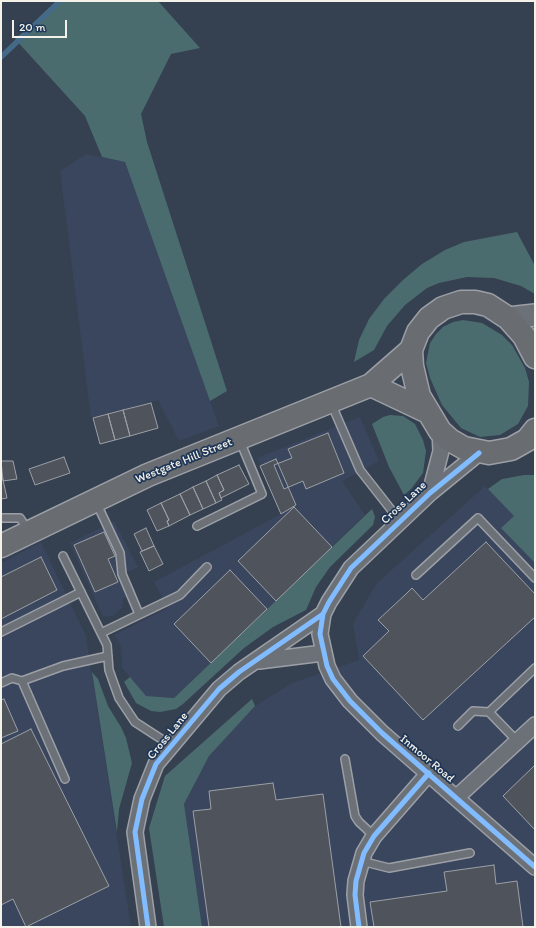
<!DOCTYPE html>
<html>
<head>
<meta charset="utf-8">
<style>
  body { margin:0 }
  #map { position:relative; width:536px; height:928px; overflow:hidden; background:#354050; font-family:Itim,sans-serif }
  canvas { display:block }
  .frame { position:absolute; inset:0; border:2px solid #f4f1e8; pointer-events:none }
  .scale { position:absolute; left:12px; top:20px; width:55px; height:18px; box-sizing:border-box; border:2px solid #f4f1e8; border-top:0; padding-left:5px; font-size:12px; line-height:14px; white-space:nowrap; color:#f4f1e8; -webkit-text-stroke:3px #1d3557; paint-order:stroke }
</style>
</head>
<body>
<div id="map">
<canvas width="536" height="928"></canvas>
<div class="frame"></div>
<div class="scale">20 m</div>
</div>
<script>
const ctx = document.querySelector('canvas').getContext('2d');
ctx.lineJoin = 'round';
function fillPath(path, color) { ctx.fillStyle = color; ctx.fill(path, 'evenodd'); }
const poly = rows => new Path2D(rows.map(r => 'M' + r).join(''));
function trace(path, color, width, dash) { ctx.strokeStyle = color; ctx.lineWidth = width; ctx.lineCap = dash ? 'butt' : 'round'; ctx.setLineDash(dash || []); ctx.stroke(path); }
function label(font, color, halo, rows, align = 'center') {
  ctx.font = font + ' Itim,sans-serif'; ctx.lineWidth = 3.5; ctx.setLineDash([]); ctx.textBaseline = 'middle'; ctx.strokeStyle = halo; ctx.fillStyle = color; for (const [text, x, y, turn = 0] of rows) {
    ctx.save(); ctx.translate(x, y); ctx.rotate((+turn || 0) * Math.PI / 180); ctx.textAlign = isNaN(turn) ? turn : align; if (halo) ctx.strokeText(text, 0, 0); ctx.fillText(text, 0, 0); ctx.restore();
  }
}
fillPath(poly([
  [86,154,125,162,219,426,179,441,158,400,91,418,60,171],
  [360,417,379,461,342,481,365,515,174,698,146,696,122,668,121,646,114,635,168,608,154,582,281,514,257,458],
  [485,486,514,516,501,528,535,563,535,927,202,927,184,804,209,756,255,706,292,683,359,660,353,624,376,584],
  [114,521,138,567,126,573,136,591,123,599,122,608,113,616,103,617,70,543],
  [41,542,86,636,131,927,1,927,1,563]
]), '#39465e');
fillPath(poly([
  [58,1,158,1,200,48,171,54,141,114,147,142,227,391,210,401,125,162,102,157,85,116,15,39],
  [517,232,535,266,535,294,521,286,494,278,467,277,439,283,427,288,405,305,387,326,374,350,354,362,359,340,369,319,384,299,403,280,422,264,445,250,464,242],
  [463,320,482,323,502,335,512,345,525,368,529,382,528,406,518,424,500,435,480,437,461,428,442,405,430,378,426,363,430,343,436,334,443,327,453,322],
  [390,415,403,416,415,424,423,440,426,451,423,473,411,489,404,495,389,467,372,424,383,417],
  [524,475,535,475,535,563,501,528,514,516,488,489,502,479],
  [372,509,375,517,373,525,330,567,316,587,306,610,273,627,244,648,183,704,176,709,160,712,151,711,136,703,124,682,130,677,146,696,174,698],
  [92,672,98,679,108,706,121,727,126,738,132,763,119,809,117,832],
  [252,699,255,706,209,756,184,804,202,927,164,927,149,828,165,776]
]), '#4b6c6f');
trace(poly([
  [1,57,60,1]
]), '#446a88', 5.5);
const building = poly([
  [151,403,158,428,130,436,123,410,151,403],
  [123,410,130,436,115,440,108,414,123,410],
  [108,414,115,440,100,444,93,418,108,414],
  [328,433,344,473,306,489,303,481,284,489,274,465,292,458,288,449,328,433],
  [64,457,70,473,35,485,29,469,64,457],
  [276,459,296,505,281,514,260,466,276,459],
  [1,461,13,461,17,479,3,481,1,461],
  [239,465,249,484,221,498,219,493,224,490,217,475,239,465],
  [1,471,7,498,1,499,1,471],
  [217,475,224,490,219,493,222,500,216,503,206,481,217,475],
  [206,481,216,503,203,509,193,487,206,481],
  [193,487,203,509,190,515,180,494,193,487],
  [180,494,190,515,169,526,167,521,169,520,161,503,180,494],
  [161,503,169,520,167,521,169,526,157,531,147,510,161,503],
  [294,507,332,547,276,601,238,561,294,507],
  [146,528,154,546,142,551,134,534,146,528],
  [104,532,115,556,108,559,118,582,95,592,74,545,104,532],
  [486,542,535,594,535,617,423,720,363,656,389,631,378,620,406,594,412,588,423,600,486,542],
  [154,546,163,564,149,571,140,552,154,546],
  [41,557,57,590,1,619,1,577,41,557],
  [230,570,267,609,211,663,174,624,230,570],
  [4,699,18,731,1,738,1,700,4,699],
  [31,729,109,886,26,927,13,899,1,905,1,744,31,729],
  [535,765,535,830,503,796,535,765],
  [273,783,276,800,323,794,341,927,209,927,193,811,211,809,209,791,273,783],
  [494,865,496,884,517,881,523,927,374,927,370,902,447,891,444,872,494,865]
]);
fillPath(building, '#4e535c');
trace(building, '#9ca0a6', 1);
const lane = poly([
  [331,403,360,470,400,521],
  [96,502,120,553,122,574,139,614],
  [1,518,20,518,28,530],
  [197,526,262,494,240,441],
  [63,556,107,645,109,670,119,698,135,722,172,746],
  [416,575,478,518,535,578],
  [1,632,81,592],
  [101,633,180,595,207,567],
  [1,683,12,678,22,681],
  [489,712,517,741],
  [458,726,473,711,489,712,535,668],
  [345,759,355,816,359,822,374,836],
  [65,779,22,681,63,666,108,656],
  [361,861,389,868,470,853]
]);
const street = poly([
  [479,453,430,493,351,568,329,602,323,614,320,634,327,666,333,679,350,701,382,733,535,867],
  [430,493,441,451,440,431],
  [259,661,323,653],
  [457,797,535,725],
  [148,927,135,832,142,799,156,764,219,689,239,672,323,614],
  [359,927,355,895,356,881,364,853,374,836,429,773]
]);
const secondary = poly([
  [508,318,535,315]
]);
const highway = poly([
  [535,357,524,336,508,318,488,305,475,302,461,302,443,308,429,318,418,332,411,350,412,366,419,396,440,431,450,440,464,448,489,453,511,449,527,440,535,430],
  [371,385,428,412],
  [1,546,148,475,371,385,411,350]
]);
trace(lane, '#9ca0a6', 10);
trace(street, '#9ca0a6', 18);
trace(secondary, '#9ca0a6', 24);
trace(highway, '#9ca0a6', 25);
trace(lane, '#6c7077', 7);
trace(street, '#6c7077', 15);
trace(secondary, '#6c7077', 21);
trace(highway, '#696d72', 22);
trace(poly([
  [479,453,430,493,351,568,329,602,323,614,320,634,327,666,333,679,350,701,382,733,535,867],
  [148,927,135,832,142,799,156,764,219,689,239,672,323,614],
  [359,927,355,895,356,881,364,853,374,836,429,773]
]), '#80bcff', 5);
label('12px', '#f4f1e8', '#1d3557', [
  ["Westgate Hill Street",184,461,-22],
  ["Cross Lane",404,503,-43],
  ["Cross Lane",168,736,-51],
  ["Inmoor Road",427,759,40]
]);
</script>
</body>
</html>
